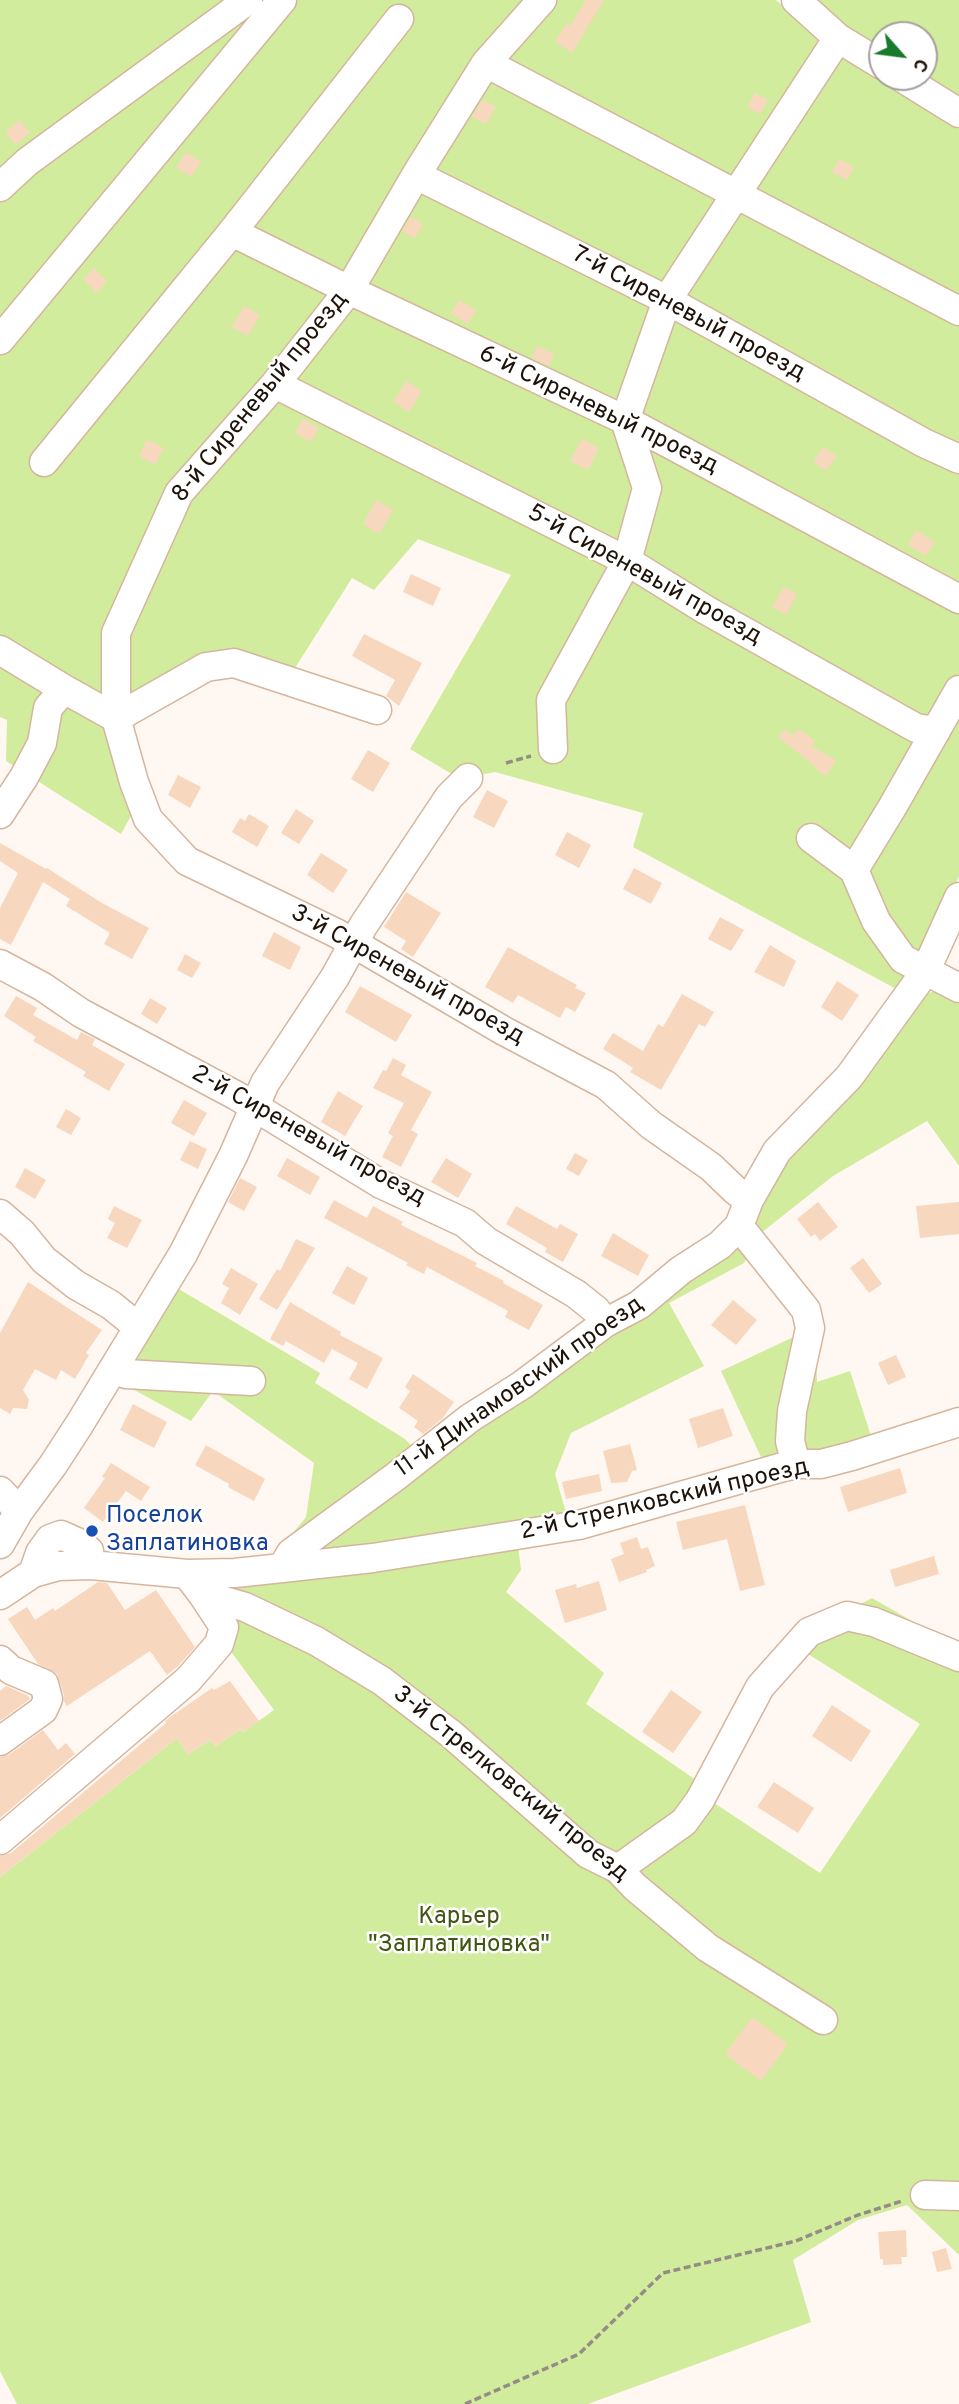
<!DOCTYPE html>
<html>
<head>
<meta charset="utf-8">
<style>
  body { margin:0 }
  #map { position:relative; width:959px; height:2404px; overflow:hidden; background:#fef7f2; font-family:Overpass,sans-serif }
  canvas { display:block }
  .north { position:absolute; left:868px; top:21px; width:70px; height:70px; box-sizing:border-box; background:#fff; border:2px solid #a5a19d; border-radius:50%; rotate:118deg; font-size:19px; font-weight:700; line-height:28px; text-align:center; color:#1e130a }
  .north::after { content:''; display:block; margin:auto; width:24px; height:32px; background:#197a2b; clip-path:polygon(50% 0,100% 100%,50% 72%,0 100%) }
</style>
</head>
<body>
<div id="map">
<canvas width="959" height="2404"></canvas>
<div class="north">С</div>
</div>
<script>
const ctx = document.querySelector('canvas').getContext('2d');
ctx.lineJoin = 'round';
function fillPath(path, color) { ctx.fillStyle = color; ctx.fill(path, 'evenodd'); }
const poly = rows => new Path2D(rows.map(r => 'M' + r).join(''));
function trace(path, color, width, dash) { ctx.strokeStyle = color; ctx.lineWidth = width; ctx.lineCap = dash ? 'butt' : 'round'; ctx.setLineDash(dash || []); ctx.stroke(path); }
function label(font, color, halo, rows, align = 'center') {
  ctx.font = font + ' Overpass,sans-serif'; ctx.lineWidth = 5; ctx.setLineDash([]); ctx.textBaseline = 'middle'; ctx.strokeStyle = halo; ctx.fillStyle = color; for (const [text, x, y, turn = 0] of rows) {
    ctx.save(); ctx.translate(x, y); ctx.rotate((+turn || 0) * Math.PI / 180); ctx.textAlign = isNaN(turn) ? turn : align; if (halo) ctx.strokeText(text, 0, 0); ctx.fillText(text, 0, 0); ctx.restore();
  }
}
fillPath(poly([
  [0,0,776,0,827,43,959,129,959,876,941,917,900,991,633,847,643,813,495,772,460,779,410,749,511,575,418,539,374,590,352,578,295,668,269,658,216,654,127,726,143,794,121,834,6,761,7,720,0,717],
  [811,0,959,0,959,98,924,77,924,35,882,35,882,52,846,30],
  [959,982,959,1166,927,1121,833,1176,761,1233,744,1263,669,1303,704,1366,571,1433,555,1474,567,1516,305,1559,400,1483,684,1276,899,1020,929,993],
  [172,1285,320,1373,315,1383,405,1439,418,1452,284,1544,306,1517,314,1463,213,1391,191,1421,116,1380],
  [800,1334,816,1340,817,1382,850,1371,871,1436,833,1447,761,1457,721,1371],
  [518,1545,521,1570,506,1592,604,1673,586,1704,693,1778,708,1799,820,1873,920,1724,803,1651,842,1614,872,1598,959,1648,959,2255,907,2205,858,2220,793,2260,811,2322,588,2404,17,2404,0,2371,0,1877,177,1738,188,1754,210,1740,216,1746,240,1729,243,1732,274,1710,207,1619,208,1584]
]), '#d1ec9c');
fillPath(poly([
  [586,0,604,0,572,53,555,42,566,24,570,26],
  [755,93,768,100,760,114,747,107],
  [483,100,496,107,486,124,472,117],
  [19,120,30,132,16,145,5,133],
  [186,152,201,162,191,177,176,167],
  [839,159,854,167,847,180,832,172],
  [411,217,423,224,415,238,402,232],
  [94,268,107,282,96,293,83,279],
  [459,300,476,310,468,324,451,314],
  [244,306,260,315,248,336,232,327],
  [537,346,554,354,549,366,532,358],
  [406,381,422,391,409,412,393,402],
  [303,419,319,428,311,442,295,433],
  [582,439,599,448,588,470,570,461],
  [147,440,164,448,155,465,139,456],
  [823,447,837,456,826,471,813,462],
  [376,500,393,510,379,534,363,524],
  [916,530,935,542,926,556,908,545],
  [411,574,441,588,433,606,403,592],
  [784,587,797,594,786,615,772,607],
  [364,634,422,663,399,706,386,696,395,680,352,656],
  [784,729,794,735,799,729,815,741,811,746,836,760,826,776,814,768,815,766,778,737],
  [368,750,390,763,373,792,351,779],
  [178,775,201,787,190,808,168,795],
  [487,790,508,801,494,828,473,817],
  [296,809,314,821,299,844,281,833],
  [249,814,269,826,257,847,232,832,240,818,245,821],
  [567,832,591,845,579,868,555,855],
  [0,843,46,869,47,868,102,903,149,928,132,959,104,944,110,933,66,906,70,899,43,882,11,945,0,939,0,908,18,873,0,861],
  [321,853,348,870,333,893,307,875],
  [634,868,662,883,651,904,623,889],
  [406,892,441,913,413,957,401,949,406,941,384,927],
  [720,917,744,930,731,951,708,939],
  [274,932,301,947,290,970,262,956],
  [770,945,796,961,784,987,754,972],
  [508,947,577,985,575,988,586,993,575,1012,566,1007,560,1018,518,995,513,1003,485,987],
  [185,954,201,963,192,978,177,970],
  [837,981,859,995,842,1021,821,1007],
  [360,986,412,1015,396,1042,345,1012],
  [682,994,714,1012,705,1027,699,1024,661,1090,630,1072,633,1068,603,1049,613,1033,643,1051,658,1024,663,1027],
  [16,996,37,1008,33,1015,77,1040,81,1032,95,1039,92,1045,125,1064,109,1091,83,1076,86,1072,33,1041,36,1037,4,1016],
  [150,998,167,1008,157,1024,141,1014],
  [393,1058,406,1065,401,1075,432,1092,411,1130,418,1134,401,1167,382,1157,393,1136,388,1133,404,1103,373,1088,383,1070,386,1071],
  [338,1091,363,1106,345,1136,321,1122],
  [184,1100,207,1113,194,1136,171,1123],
  [66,1109,81,1118,71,1135,56,1127],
  [190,1141,207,1149,198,1169,180,1160],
  [575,1153,588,1160,579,1176,566,1169],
  [287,1158,320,1177,310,1195,277,1176],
  [446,1158,472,1174,458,1198,431,1182],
  [25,1168,46,1180,35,1199,15,1187],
  [240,1178,257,1187,244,1211,228,1202],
  [334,1200,367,1218,373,1206,403,1222,401,1225,477,1263,475,1266,504,1281,503,1283,543,1305,529,1330,505,1317,508,1311,427,1267,424,1274,406,1265,408,1263,324,1218],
  [818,1202,838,1227,820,1241,815,1234,811,1237,797,1219],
  [959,1202,959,1234,920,1238,916,1206],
  [114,1206,142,1220,127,1248,107,1238,115,1223,108,1219],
  [516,1206,557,1229,560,1224,578,1234,563,1262,545,1252,547,1248,506,1224],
  [613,1233,649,1255,638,1276,601,1256],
  [296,1239,315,1248,277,1310,259,1299,277,1269,280,1271],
  [863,1258,882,1284,869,1293,850,1268],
  [347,1266,368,1278,354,1305,332,1293],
  [231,1268,258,1284,240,1315,221,1303,229,1288,222,1284],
  [28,1282,102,1330,86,1353,89,1355,75,1379,61,1370,56,1380,35,1369,23,1390,29,1400,27,1409,13,1408,10,1414,0,1408,0,1333],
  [733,1300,757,1320,736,1345,711,1325],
  [290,1302,341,1332,340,1335,383,1358,367,1389,349,1379,358,1363,332,1349,324,1363,286,1341,283,1346,270,1339],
  [896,1355,906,1377,888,1385,878,1363],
  [413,1374,454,1402,442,1419,423,1434,414,1427,418,1421,399,1408,410,1391,405,1387],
  [133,1404,167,1422,154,1448,120,1430],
  [723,1408,733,1436,698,1448,689,1419],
  [630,1444,637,1470,632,1471,627,1482,611,1483,603,1451],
  [206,1445,265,1479,254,1501,228,1487,229,1484,195,1465],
  [111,1463,150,1487,141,1501,126,1491,103,1522,84,1508,105,1478,102,1477],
  [900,1468,907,1493,848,1512,840,1487],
  [599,1474,602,1491,566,1499,562,1482],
  [745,1505,765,1585,740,1591,727,1539,683,1550,676,1522],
  [637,1537,641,1549,648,1547,655,1566,646,1570,647,1572,619,1582,611,1559,624,1554,620,1543],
  [934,1556,939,1574,895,1587,890,1570],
  [599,1581,607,1610,565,1623,555,1590,576,1584,577,1588],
  [98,1582,107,1583,125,1610,156,1590,195,1647,178,1666,167,1675,150,1651,67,1706,64,1701,64,1695,57,1674,38,1664,8,1619,27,1607,35,1620,53,1608,55,1611],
  [230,1681,259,1721,243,1732,240,1729,216,1746,210,1740,188,1754,177,1738,0,1877,0,1856,11,1853,166,1723,165,1721,173,1715,212,1688,214,1690],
  [6,1686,27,1695,30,1699,0,1721,0,1691],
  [671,1690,702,1712,673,1753,642,1732],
  [832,1705,871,1731,851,1762,812,1736],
  [43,1730,58,1750,66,1743,75,1754,0,1818,0,1757,10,1754],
  [774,1782,814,1808,798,1833,757,1807],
  [752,2017,788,2044,761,2081,725,2054],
  [906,2230,907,2257,901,2257,902,2264,883,2265,883,2259,880,2259,878,2232],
  [946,2248,952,2269,937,2272,932,2252]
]), '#f8d7bf');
const minor = poly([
  [542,0,486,63,416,175,349,290,275,384,179,493,116,633,116,718,134,782,148,819,187,861,336,933,504,1031,606,1085,651,1125,711,1167,736,1191,749,1200],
  [796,0,838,38,882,65],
  [486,63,959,311],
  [901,77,959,113],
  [416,175,667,300,924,443,959,459],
  [0,187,27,162,248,0],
  [232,232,349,290,625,420,959,599],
  [0,340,282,0],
  [275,384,627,561,706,610,916,728,936,731],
  [44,462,232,232,399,19],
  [0,650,64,689,116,718],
  [116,718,206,667,234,663,377,710],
  [553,749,551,700,627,561,647,488,625,420,667,300,838,38],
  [0,814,24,777,42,743,48,708,64,689],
  [811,838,854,870,876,921,903,959,959,988],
  [854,870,893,806,959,690],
  [0,964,43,987,81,1013,237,1096,381,1184,465,1223,486,1241,576,1294,596,1310,605,1323],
  [0,1214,22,1233,44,1260,76,1285,111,1305,138,1327],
  [739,1226,806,1310,810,1328,792,1411,790,1441,796,1465],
  [113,1369,126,1374,251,1381],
  [0,1491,19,1511],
  [0,1544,19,1511,53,1465,79,1425,183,1254,233,1156,265,1083,335,977,363,926,449,797,468,778],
  [282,1568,373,1558,579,1525,783,1467,800,1464,821,1464,852,1456,959,1422],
  [33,1573,40,1553,50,1539,61,1535,81,1544,89,1551,91,1565],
  [187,1574,203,1595,245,1607,316,1641,382,1681,451,1734,588,1854,618,1869,635,1887,708,1948,823,2020],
  [0,1595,33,1573,58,1566,91,1565,187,1574,235,1573,282,1568,291,1553,395,1477,470,1418,522,1385,605,1323,639,1305,681,1270,720,1245,739,1226,749,1200,777,1151,849,1077,925,972,959,897],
  [0,1660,11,1670,44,1684,48,1699,43,1710,0,1741],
  [0,1840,188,1680,219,1644,224,1627,203,1595],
  [618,1869,684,1822,700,1800,760,1687,809,1632,847,1616,874,1622,959,1657],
  [925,2195,959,2196]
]);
trace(minor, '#d6b59d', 31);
trace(poly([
  [506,763,531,756],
  [465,2404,579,2354,663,2273,796,2241,858,2215,902,2201]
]), '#958c85', 3.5, [7, 3.5]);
trace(minor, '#fff', 28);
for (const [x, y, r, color] of [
  [92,1531,7,"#1a4fb4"]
]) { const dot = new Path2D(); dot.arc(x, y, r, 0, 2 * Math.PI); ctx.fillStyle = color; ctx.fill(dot); trace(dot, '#fff', 2.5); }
label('24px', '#1e130a', '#fff', [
  ["7-й Сиреневый проезд",688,315,28],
  ["8-й Сиреневый проезд",261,398,-51],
  ["6-й Сиреневый проезд",598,411,26],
  ["5-й Сиреневый проезд",644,576,29],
  ["3-й Сиреневый проезд",407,976,29],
  ["2-й Сиреневый проезд",308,1137,29],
  ["11-й Динамовский проезд",520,1388,-35],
  ["2-й Стрелковский проезд",665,1501,-13],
  ["3-й Стрелковский проезд",510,1785,39]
]);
label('24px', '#164399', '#fff', [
  ["Поселок",106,1517],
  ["Заплатиновка",106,1545]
], 'left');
label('24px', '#435514', '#fff', [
  ["Карьер",459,1918],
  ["\"Заплатиновка\"",459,1946]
]);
</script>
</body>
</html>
